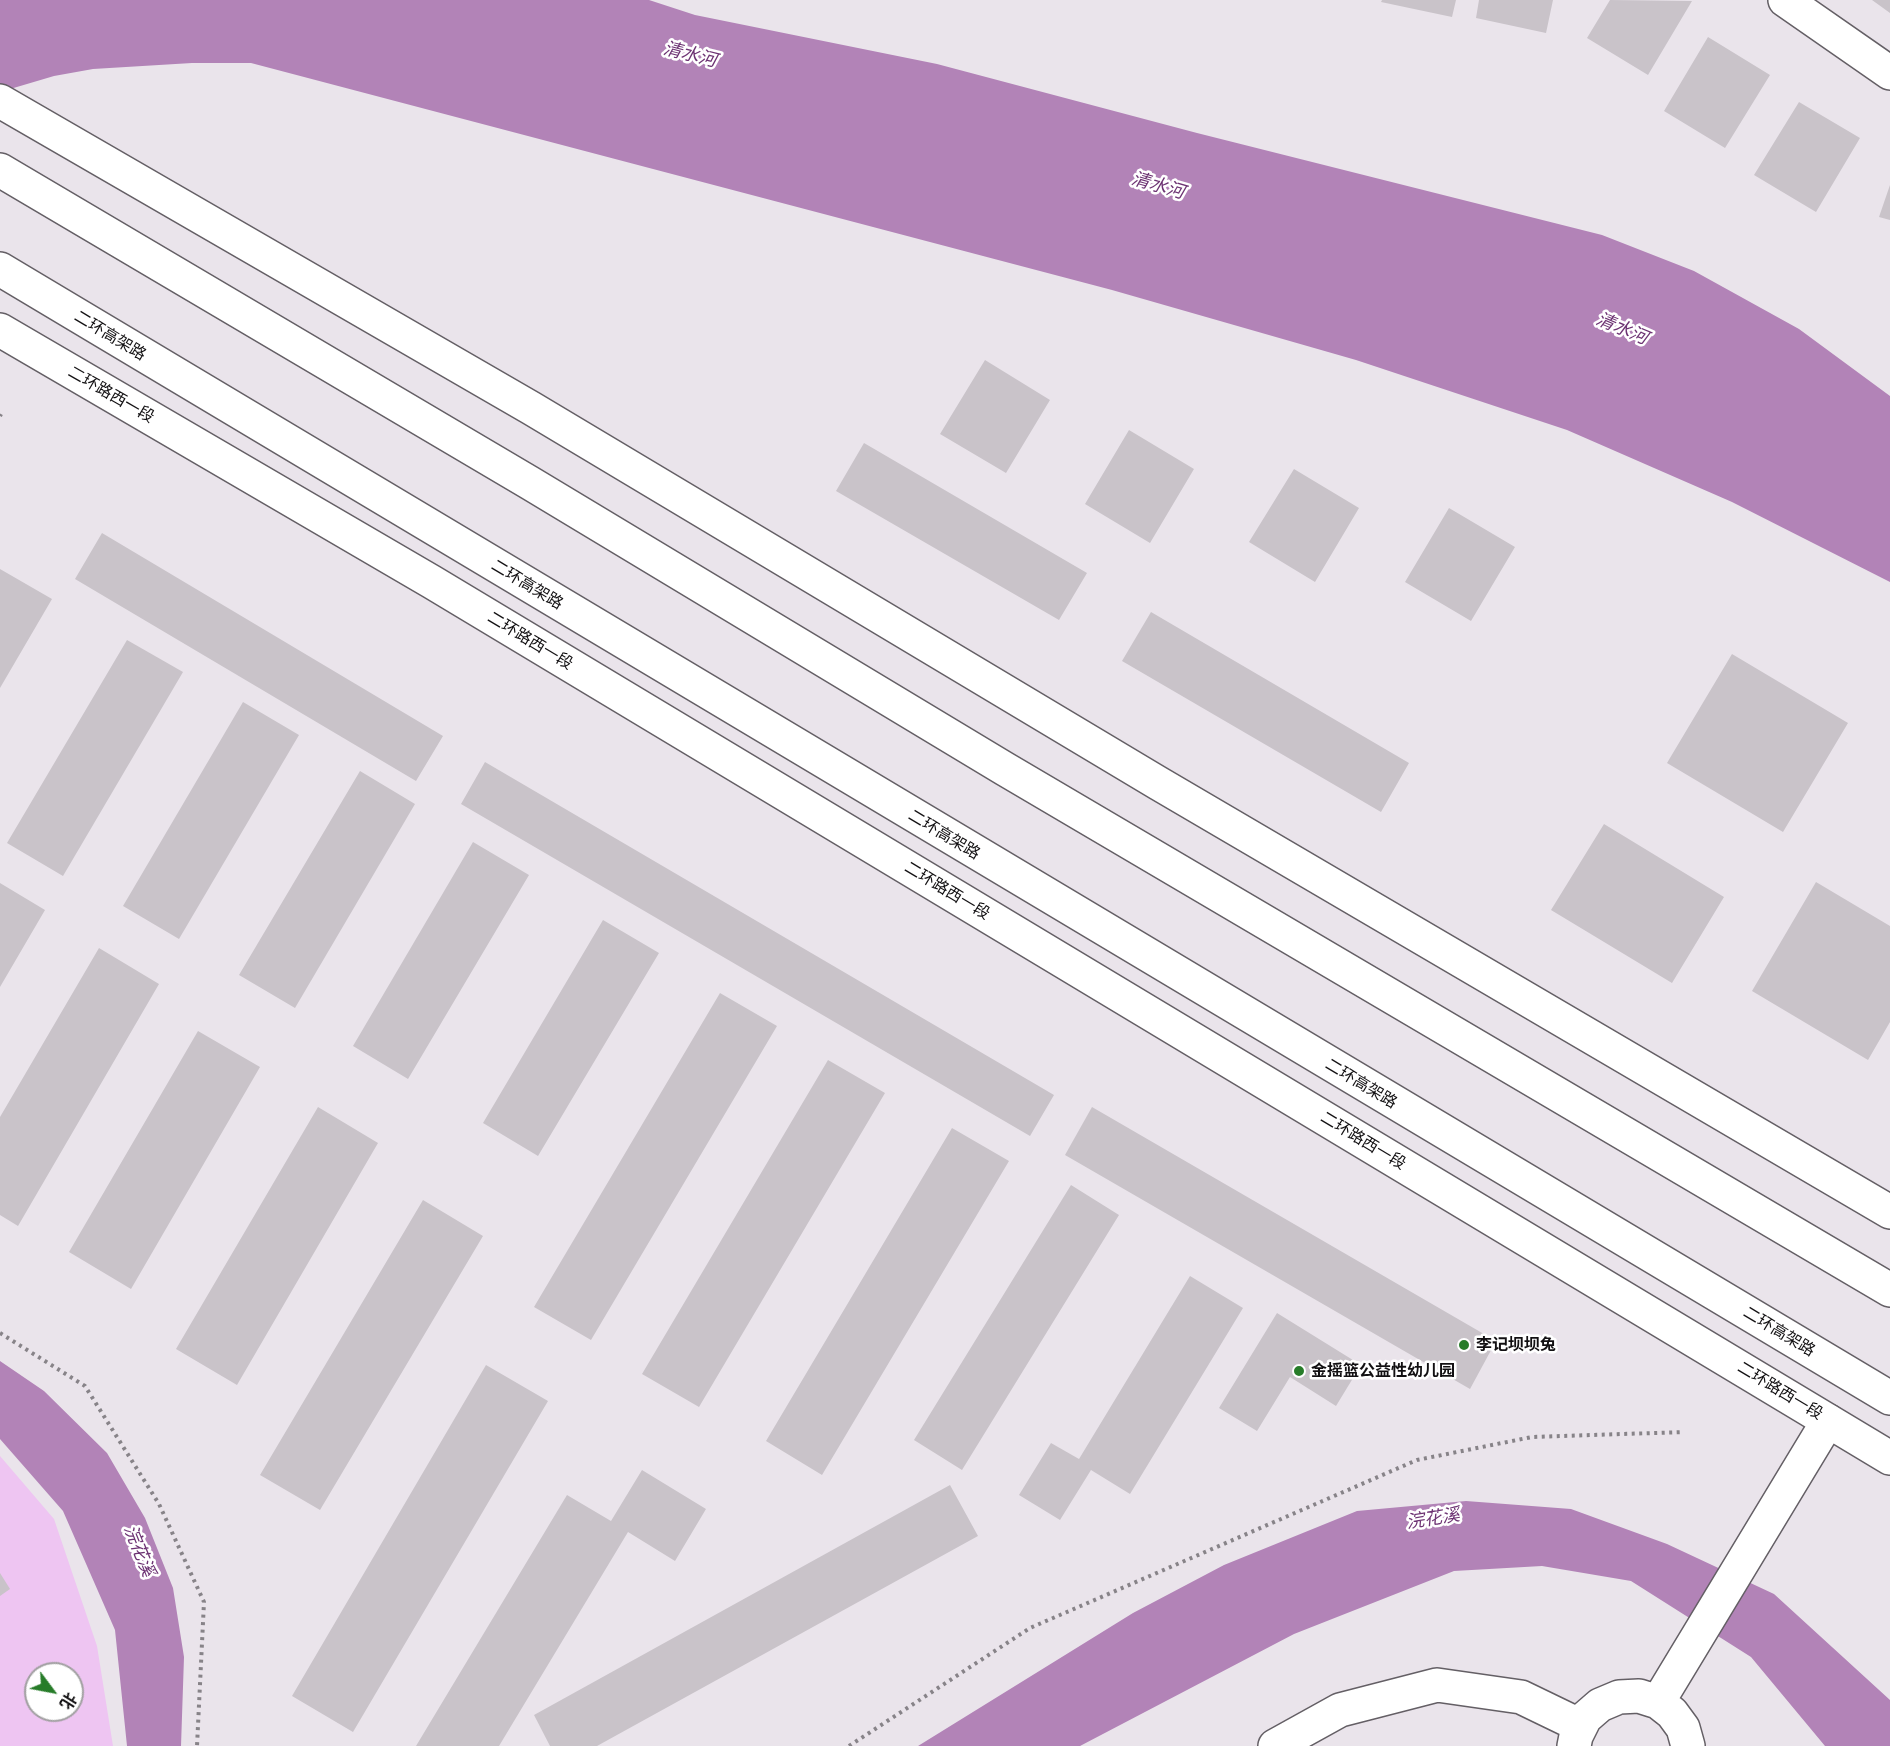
<!DOCTYPE html>
<html>
<head>
<meta charset="utf-8">
<style>
  body { margin:0 }
  #map { position:relative; width:1890px; height:1746px; overflow:hidden; background:#eae4eb; font-family:Rubik,"Noto Sans SC",sans-serif }
  canvas { display:block }
  .north { position:absolute; left:24px; top:1662px; width:60px; height:60px; box-sizing:border-box; background:#fff; border:2px solid #a09fa0; border-radius:50%; rotate:122deg; font-size:16px; font-weight:700; line-height:24px; text-align:center; color:#121012 }
  .north::after { content:''; display:block; margin:auto; width:21px; height:27px; background:#277c29; clip-path:polygon(50% 0,100% 100%,50% 72%,0 100%) }
</style>
</head>
<body>
<div id="map">
<canvas width="1890" height="1746"></canvas>
<div class="north">北</div>
</div>
<script>
const ctx = document.querySelector('canvas').getContext('2d');
ctx.lineJoin = 'round';
function fillPath(path, color) { ctx.fillStyle = color; ctx.fill(path, 'evenodd'); }
const poly = rows => new Path2D(rows.map(r => 'M' + r).join(''));
function trace(path, color, width, dash) { ctx.strokeStyle = color; ctx.lineWidth = width; ctx.lineCap = dash ? 'butt' : 'round'; ctx.setLineDash(dash || []); ctx.stroke(path); }
function label(font, color, halo, rows, align = 'center') {
  ctx.font = font + ' Rubik,"Noto Sans SC",sans-serif'; ctx.lineWidth = 5; ctx.setLineDash([]); ctx.textBaseline = 'middle'; ctx.strokeStyle = halo; ctx.fillStyle = color; for (const [text, x, y, turn = 0] of rows) {
    ctx.save(); ctx.translate(x, y); ctx.rotate((+turn || 0) * Math.PI / 180); ctx.textAlign = isNaN(turn) ? turn : align; if (halo) ctx.strokeText(text, 0, 0); ctx.fillText(text, 0, 0); ctx.restore();
  }
}
fillPath(poly([
  [0,1456,54,1519,97,1646,113,1746,0,1746],
  [36,1674,72,1674,72,1710,36,1710]
]), '#eec5f2');
fillPath(poly([
  [0,0,649,0,695,15,937,64,1197,133,1602,235,1694,271,1799,329,1890,396,1890,582,1732,502,1567,430,1356,360,1112,290,251,63,192,63,93,69,54,76,0,92],
  [0,1361,44,1391,107,1453,145,1518,173,1588,184,1657,181,1746,127,1746,115,1630,63,1511,0,1439],
  [1466,1501,1571,1509,1667,1544,1774,1594,1890,1700,1890,1746,1825,1746,1751,1657,1631,1581,1542,1566,1454,1571,1294,1634,1080,1746,918,1746,1133,1613,1224,1565,1357,1511]
]), '#b283b7');
fillPath(poly([
  [1382,0,1456,0,1452,17,1381,2],
  [1479,0,1553,0,1546,33,1476,18],
  [1610,0,1692,1,1648,75,1587,38],
  [1872,0,1890,0,1890,13],
  [1708,37,1770,75,1725,148,1664,111],
  [1799,102,1860,138,1816,212,1754,175],
  [1890,185,1890,220,1879,217],
  [985,360,1050,400,1006,473,940,434],
  [1129,430,1194,469,1150,543,1085,504],
  [864,443,1087,573,1059,620,836,491],
  [1294,469,1359,508,1315,582,1249,542],
  [1449,508,1515,547,1471,621,1405,582],
  [102,533,443,736,416,781,75,579],
  [0,569,52,599,0,688],
  [1151,612,1409,763,1381,812,1122,661],
  [127,640,183,672,63,876,7,843],
  [1732,654,1848,723,1783,832,1667,763],
  [243,702,299,735,179,939,123,906],
  [485,762,1054,1095,1030,1136,461,804],
  [360,771,415,804,295,1008,239,975],
  [1604,824,1724,897,1672,983,1551,910],
  [473,842,529,875,408,1079,353,1046],
  [1816,882,1890,926,1890,1022,1868,1060,1752,991],
  [0,883,45,910,0,987],
  [603,920,659,953,538,1156,483,1123],
  [99,948,159,984,18,1226,0,1215,0,1117],
  [720,993,777,1026,591,1340,534,1307],
  [198,1031,260,1067,131,1289,69,1252],
  [828,1060,885,1093,699,1407,642,1374],
  [318,1107,378,1143,237,1385,176,1349],
  [1092,1107,1496,1341,1470,1389,1065,1155],
  [952,1128,1009,1161,822,1475,766,1441],
  [1071,1185,1119,1215,962,1470,914,1440],
  [423,1200,483,1236,320,1510,260,1475],
  [1190,1276,1243,1308,1130,1494,1091,1470,1060,1520,1019,1495,1051,1443,1079,1459],
  [1277,1313,1361,1365,1336,1406,1290,1377,1257,1431,1219,1408],
  [486,1365,548,1401,353,1732,292,1696],
  [642,1470,706,1509,675,1561,628,1532,499,1746,416,1746,567,1495,611,1521],
  [950,1485,978,1536,597,1746,550,1746,534,1715],
  [0,1573,10,1589,0,1596]
]), '#c9c3c9');
const minor = poly([
  [1785,0,1890,73],
  [1658,1702,1828,1421],
  [1275,1746,1340,1710,1437,1685,1521,1697,1581,1726],
  [1574,1746,1576,1736,1585,1718,1600,1705,1619,1697,1639,1696,1658,1702,1672,1713,1683,1728,1688,1746]
]);
const secondary = poly([
  [0,101,531,408,1158,783,1890,1212],
  [0,330,432,582,1890,1458]
]);
const trunk = poly([
  [0,170,530,483,1005,769,1890,1290],
  [0,269,1890,1398]
]);
trace(minor, '#645f65', 36);
trace(secondary, '#645f65', 36);
trace(trunk, '#645f65', 36);
trace(poly([
  [0,416,1,414],
  [0,1333,85,1386,159,1504,204,1602,197,1746],
  [849,1746,1030,1628,1417,1460,1532,1437,1684,1432]
]), '#878388', 4, [3, 4.5]);
trace(minor, '#fff', 33);
trace(secondary, '#fff', 33);
trace(trunk, '#fff', 33);
for (const [x, y, r, color] of [
  [1464,1345,6,"#277c29"],
  [1299,1371,6,"#277c29"]
]) { const dot = new Path2D(); dot.arc(x, y, r, 0, 2 * Math.PI); ctx.fillStyle = color; ctx.fill(dot); trace(dot, '#fff', 2); }
label('16px', '#121012', '#fff', [
  ["二环高架路",110,336,31],
  ["二环路西一段",111,395,30],
  ["二环高架路",527,585,31],
  ["二环路西一段",530,641,31],
  ["二环高架路",944,835,31],
  ["二环路西一段",947,891,31],
  ["二环高架路",1361,1084,31],
  ["二环路西一段",1363,1141,31],
  ["二环高架路",1779,1332,31],
  ["二环路西一段",1780,1391,31]
]);
label('bold 16px', '#121012', '#fff', [
  ["李记坝坝兔",1476,1345],
  ["金摇篮公益性幼儿园",1311,1371]
], 'left');
label('italic 18px', '#6d3373', '#fff', [
  ["清水河",690,55,14],
  ["清水河",1158,186,16],
  ["清水河",1622,329,23],
  ["浣花溪",1433,1519,-9],
  ["浣花溪",139,1551,68]
]);
</script>
</body>
</html>
